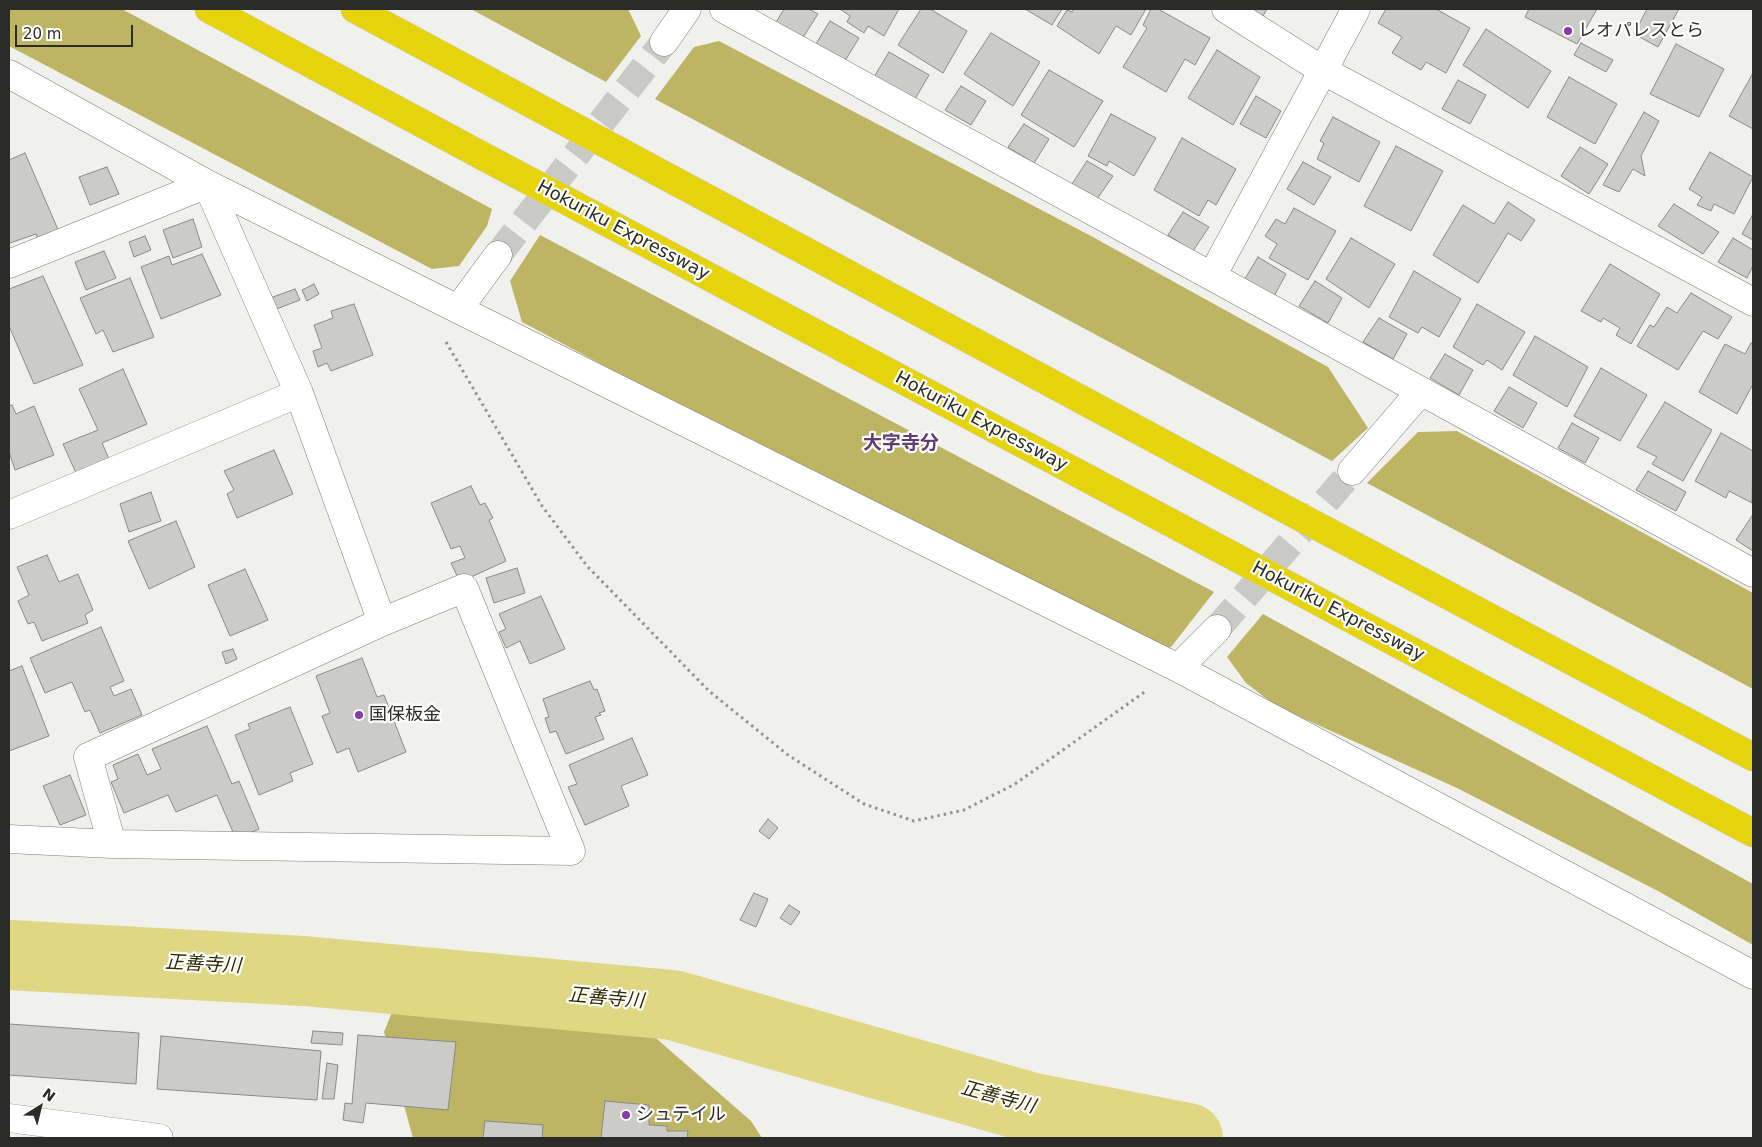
<!DOCTYPE html>
<html>
<head>
<meta charset="utf-8">
<style>
  body { margin:0 }
  #map { position:relative; width:1762px; height:1147px; overflow:hidden; background:#f0f0ec; font-family:"DejaVu Sans",sans-serif }
  canvas { display:block }
  .frame { position:absolute; inset:0; border:10px solid #2b2b29; pointer-events:none }
  .north { position:absolute; left:15px; top:1082px; width:50px; height:50px; -webkit-text-stroke:4px #fefefa; paint-order:stroke; rotate:36deg; font-size:14px; font-weight:700; line-height:20px; text-align:center; color:#2b2b29 }
  .north::after { content:''; display:block; margin:auto; width:18px; height:22px; background:#2b2b29; clip-path:polygon(50% 0,100% 100%,50% 72%,0 100%) }
  .scale { position:absolute; left:15px; top:25px; width:118px; height:22px; box-sizing:border-box; border:2px solid #2b2b29; border-top:0; padding-left:6px; font-size:15px; line-height:18px; white-space:nowrap; color:#2b2b29; -webkit-text-stroke:4px #fefefa; paint-order:stroke }
</style>
</head>
<body>
<div id="map">
<canvas width="1762" height="1147"></canvas>
<div class="frame"></div>
<div class="north">N</div>
<div class="scale">20 m</div>
</div>
<script>
const ctx = document.querySelector('canvas').getContext('2d');
ctx.lineJoin = 'round';
function fillPath(path, color) { ctx.fillStyle = color; ctx.fill(path, 'evenodd'); }
const poly = rows => new Path2D(rows.map(r => 'M' + r).join(''));
function trace(path, color, width, dash) { ctx.strokeStyle = color; ctx.lineWidth = width; ctx.lineCap = dash ? 'butt' : 'round'; ctx.setLineDash(dash || []); ctx.stroke(path); }
function label(font, color, halo, rows, align = 'center') {
  ctx.font = font + ' "DejaVu Sans","Noto Sans JP",sans-serif'; ctx.lineWidth = 4.5; ctx.setLineDash([]); ctx.textBaseline = 'middle'; ctx.strokeStyle = halo; ctx.fillStyle = color; for (const [text, x, y, turn = 0] of rows) {
    ctx.save(); ctx.translate(x, y); ctx.rotate((+turn || 0) * Math.PI / 180); ctx.textAlign = isNaN(turn) ? turn : align; if (halo) ctx.strokeText(text, 0, 0); ctx.fillText(text, 0, 0); ctx.restore();
  }
}
fillPath(poly([
  [9,9,122,9,492,209,487,226,459,266,432,269,9,46],
  [471,9,628,9,641,36,606,82],
  [719,41,1091,236,1328,367,1368,428,1332,461,655,99,694,47],
  [540,235,1214,592,1171,647,1136,649,522,322,510,281],
  [1457,431,1753,593,1753,689,1367,483,1418,432],
  [1263,614,1753,884,1753,945,1658,891,1457,788,1276,706,1246,683,1227,657],
  [432,961,526,977,650,1033,751,1121,762,1138,413,1138,384,1032,399,995]
]), '#bdb563');
trace(poly([
  [9,955,304,971,673,1005,1029,1107,1188,1138]
]), '#dfd784', 70);
const building = poly([
  [784,9,809,9,818,14,802,39,775,24,784,9],
  [840,9,899,9,884,36,868,26,864,33,847,22,850,16,840,9],
  [921,9,930,9,967,31,943,73,898,45,921,9],
  [1025,9,1062,9,1052,25,1025,9],
  [1074,9,1146,9,1131,35,1116,26,1099,54,1057,26,1067,10,1072,12,1074,9],
  [1151,9,1158,9,1210,38,1195,65,1185,59,1166,92,1123,67,1147,28,1143,25,1151,9],
  [1251,9,1267,9,1263,16,1251,9],
  [1386,9,1436,9,1470,28,1446,73,1426,62,1421,70,1392,53,1402,37,1378,23,1386,9],
  [1529,9,1597,9,1577,44,1525,17,1529,9],
  [1647,9,1679,9,1658,47,1634,34,1647,9],
  [830,21,859,38,843,64,814,47,830,21],
  [1486,29,1551,71,1528,108,1463,65,1486,29],
  [991,33,1040,62,1013,106,964,74,991,33],
  [1581,43,1613,60,1606,72,1574,55,1581,43],
  [1676,44,1724,69,1699,117,1650,94,1676,44],
  [1217,50,1260,77,1233,125,1188,98,1217,50],
  [889,52,929,75,915,99,874,77,889,52],
  [1049,70,1103,101,1074,147,1021,115,1049,70],
  [1753,73,1753,129,1729,116,1753,73],
  [1569,77,1617,104,1595,144,1547,117,1569,77],
  [1458,80,1486,95,1470,124,1442,109,1458,80],
  [961,86,986,101,971,125,945,110,961,86],
  [1256,96,1281,111,1266,138,1240,124,1256,96],
  [1644,112,1659,121,1641,156,1645,176,1633,169,1619,192,1603,185,1644,112],
  [1111,114,1156,138,1134,176,1109,161,1107,166,1088,156,1111,114],
  [1333,117,1380,142,1359,182,1317,159,1324,143,1320,141,1333,117],
  [1024,124,1049,139,1034,163,1008,147,1024,124],
  [1182,138,1236,169,1216,205,1208,200,1199,216,1154,190,1182,138],
  [1396,146,1443,171,1411,231,1364,206,1396,146],
  [1580,147,1608,164,1589,194,1561,176,1580,147],
  [1710,152,1753,177,1734,214,1714,204,1711,211,1697,205,1702,197,1689,189,1710,152],
  [25,153,59,232,38,239,36,234,10,243,9,240,9,160,25,153],
  [1087,161,1113,176,1097,199,1072,184,1087,161],
  [1303,162,1331,177,1314,205,1287,189,1303,162],
  [107,167,119,194,90,205,79,177,107,167],
  [1508,202,1535,220,1521,241,1508,233,1478,283,1433,255,1463,205,1494,224,1508,202],
  [1674,204,1719,232,1703,254,1658,226,1674,204],
  [1294,208,1336,231,1308,280,1269,258,1277,244,1265,236,1276,219,1285,224,1294,208],
  [1183,212,1209,227,1193,251,1168,235,1183,212],
  [1753,214,1753,240,1742,234,1753,214],
  [193,219,202,247,173,258,163,230,193,219],
  [145,236,151,250,134,257,129,242,145,236],
  [1351,238,1395,264,1369,308,1326,279,1351,238],
  [1733,238,1753,250,1753,266,1747,278,1718,262,1733,238],
  [104,251,116,278,86,290,75,262,104,251],
  [202,254,221,295,161,319,141,267,169,256,172,265,202,254],
  [1258,257,1286,274,1273,298,1243,282,1258,257],
  [1610,264,1660,294,1631,344,1616,335,1620,328,1603,318,1601,322,1581,311,1610,264],
  [1414,271,1461,299,1439,337,1422,327,1418,333,1389,317,1414,271],
  [43,276,83,365,34,384,9,326,9,289,43,276],
  [130,278,154,337,113,352,103,330,96,334,80,298,130,278],
  [1315,281,1342,298,1328,323,1299,306,1315,281],
  [314,284,319,294,307,301,302,290,314,284],
  [295,289,300,300,274,310,270,298,295,289],
  [1691,293,1732,317,1718,339,1703,331,1678,370,1637,346,1650,325,1654,327,1667,307,1677,313,1691,293],
  [354,304,373,355,331,371,327,363,318,367,313,351,322,348,314,325,333,318,331,311,354,304],
  [1477,304,1525,332,1502,370,1487,360,1483,365,1453,347,1477,304],
  [1379,318,1407,334,1393,359,1363,342,1379,318],
  [1535,336,1588,367,1567,407,1513,375,1535,336],
  [1751,343,1753,344,1753,384,1737,414,1699,392,1725,344,1745,354,1751,343],
  [1445,354,1473,370,1459,395,1430,378,1445,354],
  [1601,368,1647,395,1620,441,1574,416,1601,368],
  [123,369,147,424,102,443,113,468,80,482,63,444,98,430,79,389,123,369],
  [1509,387,1537,403,1523,428,1494,411,1509,387],
  [1665,402,1712,430,1683,481,1652,464,1657,457,1637,447,1665,402],
  [12,405,16,414,34,406,54,455,15,470,9,452,9,406,12,405],
  [1572,423,1599,438,1585,463,1558,448,1572,423],
  [1721,433,1753,451,1752,503,1729,491,1726,498,1695,481,1721,433],
  [274,450,293,494,237,518,227,494,234,490,224,471,274,450],
  [1648,471,1686,492,1676,511,1636,490,1648,471],
  [471,486,480,505,485,503,493,518,489,520,506,561,460,582,451,563,465,558,460,546,451,549,431,503,471,486],
  [151,492,161,521,129,532,120,504,151,492],
  [1752,516,1753,517,1753,551,1736,540,1752,516],
  [176,521,195,567,149,589,128,541,176,521],
  [47,555,59,582,78,574,93,610,85,615,88,623,42,641,34,622,28,624,18,601,29,595,17,567,47,555],
  [517,568,525,593,494,603,486,578,517,568],
  [245,569,268,620,230,636,208,585,245,569],
  [541,596,565,649,530,664,520,641,506,648,499,632,506,629,499,614,541,596],
  [101,627,124,681,110,687,114,696,131,689,142,715,100,733,90,710,85,712,72,682,45,693,30,658,101,627],
  [233,649,237,659,226,664,222,652,233,649],
  [362,658,377,697,384,695,406,752,358,772,349,748,337,753,322,716,330,713,316,676,362,658],
  [22,666,49,736,9,751,9,671,22,666],
  [590,681,594,690,597,689,605,711,599,713,601,715,595,717,604,739,566,754,556,731,550,733,545,718,549,717,543,699,590,681],
  [290,707,313,764,290,773,293,781,259,795,235,735,250,729,248,724,290,707],
  [207,726,232,784,239,781,259,829,236,839,217,795,176,812,168,795,124,813,111,782,118,779,113,765,138,754,147,775,161,769,152,749,207,726],
  [632,738,648,775,621,786,629,806,585,825,568,787,577,784,569,765,632,738],
  [70,775,86,815,60,825,43,786,70,775],
  [768,819,778,828,769,839,759,831,768,819],
  [754,893,768,899,756,927,740,920,754,893],
  [789,905,800,912,791,925,780,918,789,905],
  [9,1024,139,1033,136,1084,9,1075,9,1024],
  [313,1031,343,1033,342,1045,311,1043,313,1031],
  [358,1035,456,1042,448,1110,366,1103,363,1123,343,1120,345,1103,352,1104,358,1035],
  [161,1036,321,1051,317,1100,157,1089,161,1036],
  [327,1063,338,1065,334,1099,322,1099,327,1063],
  [605,1101,649,1105,649,1125,667,1126,667,1131,688,1131,687,1138,601,1138,605,1101],
  [485,1121,543,1125,542,1138,483,1138,485,1121]
]);
fillPath(building, '#cbcbc7');
trace(building, '#8a8a86', 1);
trace(poly([
  [498,255,664,42],
  [1217,629,1352,471]
]), '#c9c9c5', 28, [28, 14]);
const minor = poly([
  [724,9,1753,573],
  [1226,9,1322,70,1753,302],
  [664,42,687,9],
  [9,74,207,184,1178,668,1753,975],
  [9,264,207,184],
  [1212,276,1356,9],
  [459,308,498,255],
  [1352,471,1421,391],
  [9,515,299,393],
  [1178,668,1217,629],
  [9,839,112,844,571,851,464,588,382,622,299,393,207,184],
  [112,844,88,757,382,622],
  [9,1118,159,1138]
]);
const highway = poly([
  [209,9,477,153,1753,833],
  [355,9,1272,502,1753,757]
]);
trace(minor, '#7d7d7a', 29);
trace(highway, '#ccc', 29);
trace(poly([
  [446,342,542,506,587,566,709,691,788,755,864,804,914,821,964,810,1015,784,1146,691]
]), '#92928f', 3, [2.5, 4]);
trace(minor, '#fff', 28);
trace(highway, '#e5d40b', 28);
for (const [x, y, r, color] of [
  [1568,31,5,"#883aab"],
  [359,715,5,"#883aab"],
  [626,1115,5,"#883aab"]
]) { const dot = new Path2D(); dot.arc(x, y, r, 0, 2 * Math.PI); ctx.fillStyle = color; ctx.fill(dot); trace(dot, '#fefefa', 2); }
label('18px', '#2b2b29', '#fefefa', [
  ["レオパレスとら",1578,31],
  ["国保板金",369,715],
  ["シュテイル",636,1115]
], 'left');
label('18px', '#2b2b29', '#fefefa', [
  ["Hokuriku Expressway",623,231,28],
  ["Hokuriku Expressway",981,422,28],
  ["Hokuriku Expressway",1338,612,28]
]);
label('bold 19px', '#633d76', '#fefefa', [
  ["大字寺分",901,444]
]);
label('italic 19px', '#2e2a05', '#fefefa', [
  ["正善寺川",203,965,3],
  ["正善寺川",606,999,5],
  ["正善寺川",998,1098,15]
]);
</script>
</body>
</html>
